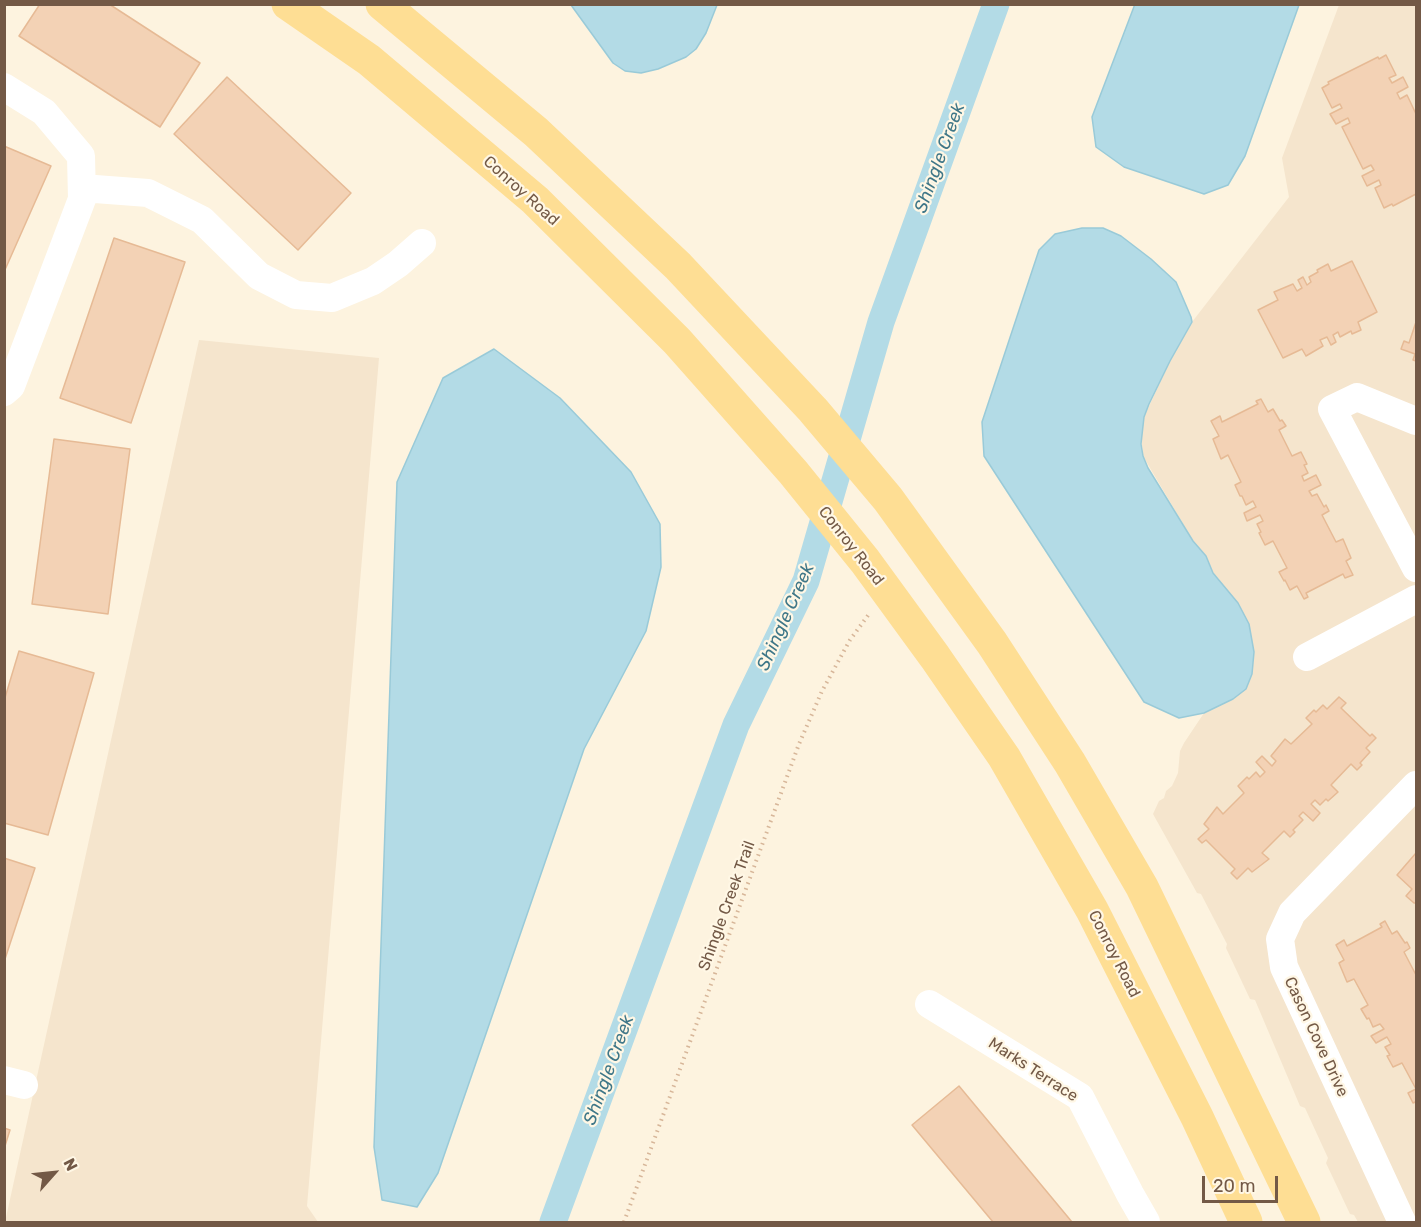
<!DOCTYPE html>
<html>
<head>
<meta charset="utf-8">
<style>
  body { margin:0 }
  #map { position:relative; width:1421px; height:1227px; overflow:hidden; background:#fdf3df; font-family:Rubik,sans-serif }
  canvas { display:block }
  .frame { position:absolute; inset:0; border:6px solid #735946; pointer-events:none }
  .north { position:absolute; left:24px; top:1143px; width:60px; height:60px; -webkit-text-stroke:4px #fff7e5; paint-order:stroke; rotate:63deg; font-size:16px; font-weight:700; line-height:24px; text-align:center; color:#735946 }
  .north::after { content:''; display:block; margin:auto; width:21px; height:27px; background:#735946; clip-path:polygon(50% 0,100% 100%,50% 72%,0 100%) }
  .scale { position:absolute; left:1202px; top:1176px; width:76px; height:27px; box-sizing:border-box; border:3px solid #735946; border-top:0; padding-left:8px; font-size:18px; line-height:21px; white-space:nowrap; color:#735946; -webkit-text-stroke:4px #fff7e5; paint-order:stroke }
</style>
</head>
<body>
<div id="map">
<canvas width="1421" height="1227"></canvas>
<div class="frame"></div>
<div class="north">N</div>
<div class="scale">20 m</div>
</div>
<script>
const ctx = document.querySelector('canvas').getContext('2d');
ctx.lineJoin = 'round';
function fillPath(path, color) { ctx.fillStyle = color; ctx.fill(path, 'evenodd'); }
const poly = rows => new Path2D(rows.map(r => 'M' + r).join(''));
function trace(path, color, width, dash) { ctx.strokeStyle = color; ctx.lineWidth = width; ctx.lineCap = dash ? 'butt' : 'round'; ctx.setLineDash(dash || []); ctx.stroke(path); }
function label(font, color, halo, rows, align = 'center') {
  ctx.font = font + ' Rubik,sans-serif'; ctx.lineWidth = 4.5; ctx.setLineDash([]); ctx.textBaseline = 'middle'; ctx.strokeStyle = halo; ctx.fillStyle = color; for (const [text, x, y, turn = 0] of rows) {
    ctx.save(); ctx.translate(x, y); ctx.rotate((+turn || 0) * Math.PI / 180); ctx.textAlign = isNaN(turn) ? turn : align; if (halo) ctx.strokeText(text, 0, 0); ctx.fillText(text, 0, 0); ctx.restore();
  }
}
fillPath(poly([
  [1339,5,1416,5,1416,1222,1358,1222,1354,1215,1350,1214,1326,1163,1328,1158,1305,1108,1300,1106,1255,1000,1250,999,1226,948,1227,944,1201,894,1197,893,1153,814,1159,801,1164,798,1166,791,1172,786,1178,773,1180,751,1184,743,1204,713,1233,699,1219,579,1213,573,1206,556,1193,541,1143,456,1141,434,1144,417,1170,361,1192,322,1289,197,1282,158],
  [199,340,379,358,307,1206,318,1222,5,1222]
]), '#f5e5cd');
const water = poly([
  [1135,4,1299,5,1245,156,1228,185,1204,194,1124,167,1096,147,1092,117,1135,4],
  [571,5,717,5,706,33,696,49,686,57,658,69,641,73,625,71,613,63,571,5],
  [1082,228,1103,228,1121,236,1151,259,1176,282,1191,317,1192,322,1170,361,1149,404,1144,417,1141,444,1143,456,1148,468,1193,541,1206,556,1213,573,1238,603,1249,624,1254,652,1252,674,1246,689,1233,699,1204,713,1179,718,1144,702,984,456,982,422,1039,250,1055,234,1082,228],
  [494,349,560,398,631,472,660,524,661,567,646,631,584,749,438,1173,417,1207,382,1200,374,1147,397,482,443,378,494,349]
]);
fillPath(water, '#b3dbe6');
trace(water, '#99cad8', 1.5);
trace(poly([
  [553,1222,736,725,806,581,881,322,996,4]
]), '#b3dbe6', 27);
const building = poly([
  [40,4,109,4,200,63,160,127,19,36,40,4],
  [1386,55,1396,75,1389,78,1392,83,1403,77,1408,87,1397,93,1400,99,1407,95,1416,114,1416,194,1393,206,1392,204,1384,208,1375,188,1381,185,1379,180,1367,186,1362,176,1374,170,1371,165,1363,169,1342,127,1350,123,1348,118,1336,124,1330,114,1342,108,1340,104,1332,108,1322,88,1329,84,1328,82,1378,57,1379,59,1386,55],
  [227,77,351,193,298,250,174,134,227,77],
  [4,146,51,166,4,272,4,146],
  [114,238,185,262,131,423,60,398,114,238],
  [1352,261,1377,312,1358,322,1361,330,1352,334,1351,331,1340,337,1338,332,1333,335,1336,342,1331,345,1327,337,1320,340,1323,346,1306,356,1302,349,1283,358,1258,310,1278,300,1274,292,1293,284,1297,291,1302,288,1298,280,1303,277,1307,285,1311,282,1309,277,1318,272,1317,270,1328,264,1331,271,1352,261],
  [1416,322,1416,361,1413,360,1415,354,1401,349,1404,341,1409,343,1416,322],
  [1261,399,1268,412,1273,409,1280,421,1282,420,1286,426,1279,430,1292,456,1301,452,1307,464,1304,465,1308,473,1302,476,1304,481,1316,475,1321,485,1309,491,1312,496,1317,494,1324,507,1326,505,1329,511,1322,515,1336,542,1343,539,1351,558,1346,561,1353,575,1345,578,1343,574,1306,593,1308,597,1304,599,1297,586,1290,590,1285,580,1284,581,1279,572,1287,568,1273,541,1265,545,1259,533,1261,532,1257,524,1263,521,1260,515,1247,521,1244,513,1256,507,1253,501,1246,505,1242,496,1240,496,1235,485,1241,482,1228,455,1221,459,1213,439,1219,436,1211,421,1220,416,1222,422,1258,404,1256,401,1261,399],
  [54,439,130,449,108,614,32,604,54,439],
  [19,651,94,673,48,835,4,823,4,701,19,651],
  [1339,697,1346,703,1341,708,1370,736,1372,734,1376,738,1366,748,1370,752,1360,763,1362,765,1357,770,1351,764,1331,785,1338,792,1328,801,1326,799,1320,805,1315,800,1311,804,1320,813,1313,821,1303,812,1299,816,1303,820,1293,830,1295,832,1290,837,1284,831,1262,853,1269,859,1252,872,1248,868,1237,879,1231,873,1235,869,1206,840,1202,843,1198,839,1209,829,1204,824,1217,807,1223,814,1244,793,1238,786,1247,777,1249,779,1256,772,1260,777,1265,772,1256,762,1262,756,1272,766,1276,761,1271,756,1285,739,1291,744,1312,724,1306,718,1314,710,1316,712,1323,705,1327,709,1339,697],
  [1416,853,1416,903,1414,903,1406,896,1412,889,1397,875,1416,853],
  [4,858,35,868,4,962,4,858],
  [1385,921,1392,934,1397,931,1405,943,1407,942,1410,948,1404,952,1416,975,1416,1104,1415,1102,1413,1103,1408,1093,1416,1089,1402,1063,1393,1067,1387,1056,1390,1055,1385,1047,1391,1044,1387,1037,1376,1043,1371,1036,1384,1029,1380,1024,1373,1027,1369,1018,1367,1019,1361,1009,1368,1005,1354,979,1347,982,1339,963,1344,960,1336,945,1344,940,1347,946,1382,927,1380,924,1385,921],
  [959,1086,1072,1222,993,1222,912,1125,959,1086],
  [4,1128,10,1130,4,1149,4,1128]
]);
fillPath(building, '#f3d2b5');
trace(building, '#e6ba95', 1.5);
trace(poly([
  [624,1222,799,744,822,691,850,640,869,614]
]), '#d7b699', 4, [1.5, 4.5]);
trace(poly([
  [4,87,44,112,81,156,82,199,11,386,4,392],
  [82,188,148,193,202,220,259,276,296,295,332,298,373,281,398,264,422,243],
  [1416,421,1357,397,1332,409,1416,568],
  [1307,657,1416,599],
  [929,1004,1080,1097,1130,1194,1146,1222],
  [4,1080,24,1085],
  [1402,1222,1284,967,1280,939,1292,913,1416,785]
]), '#fff', 28);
trace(poly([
  [288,4,369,60,535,200,677,341,793,472,865,561,935,657,1004,757,1092,910,1197,1117,1246,1222],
  [382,4,536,132,678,266,813,410,888,499,992,643,1070,763,1142,887,1304,1222]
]), '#fede94', 33);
label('16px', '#735946', '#fff7e5', [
  ["Conroy Road",521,191,42],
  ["Conroy Road",851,546,52],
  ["Shingle Creek Trail",727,906,-70],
  ["Conroy Road",1114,954,63],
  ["Cason Cove Drive",1316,1037,65],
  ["Marks Terrace",1033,1070,33]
]);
label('italic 18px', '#3f7788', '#fff7e5', [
  ["Shingle Creek",940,158,-70],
  ["Shingle Creek",786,617,-66],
  ["Shingle Creek",609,1070,-70]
]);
</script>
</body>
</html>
